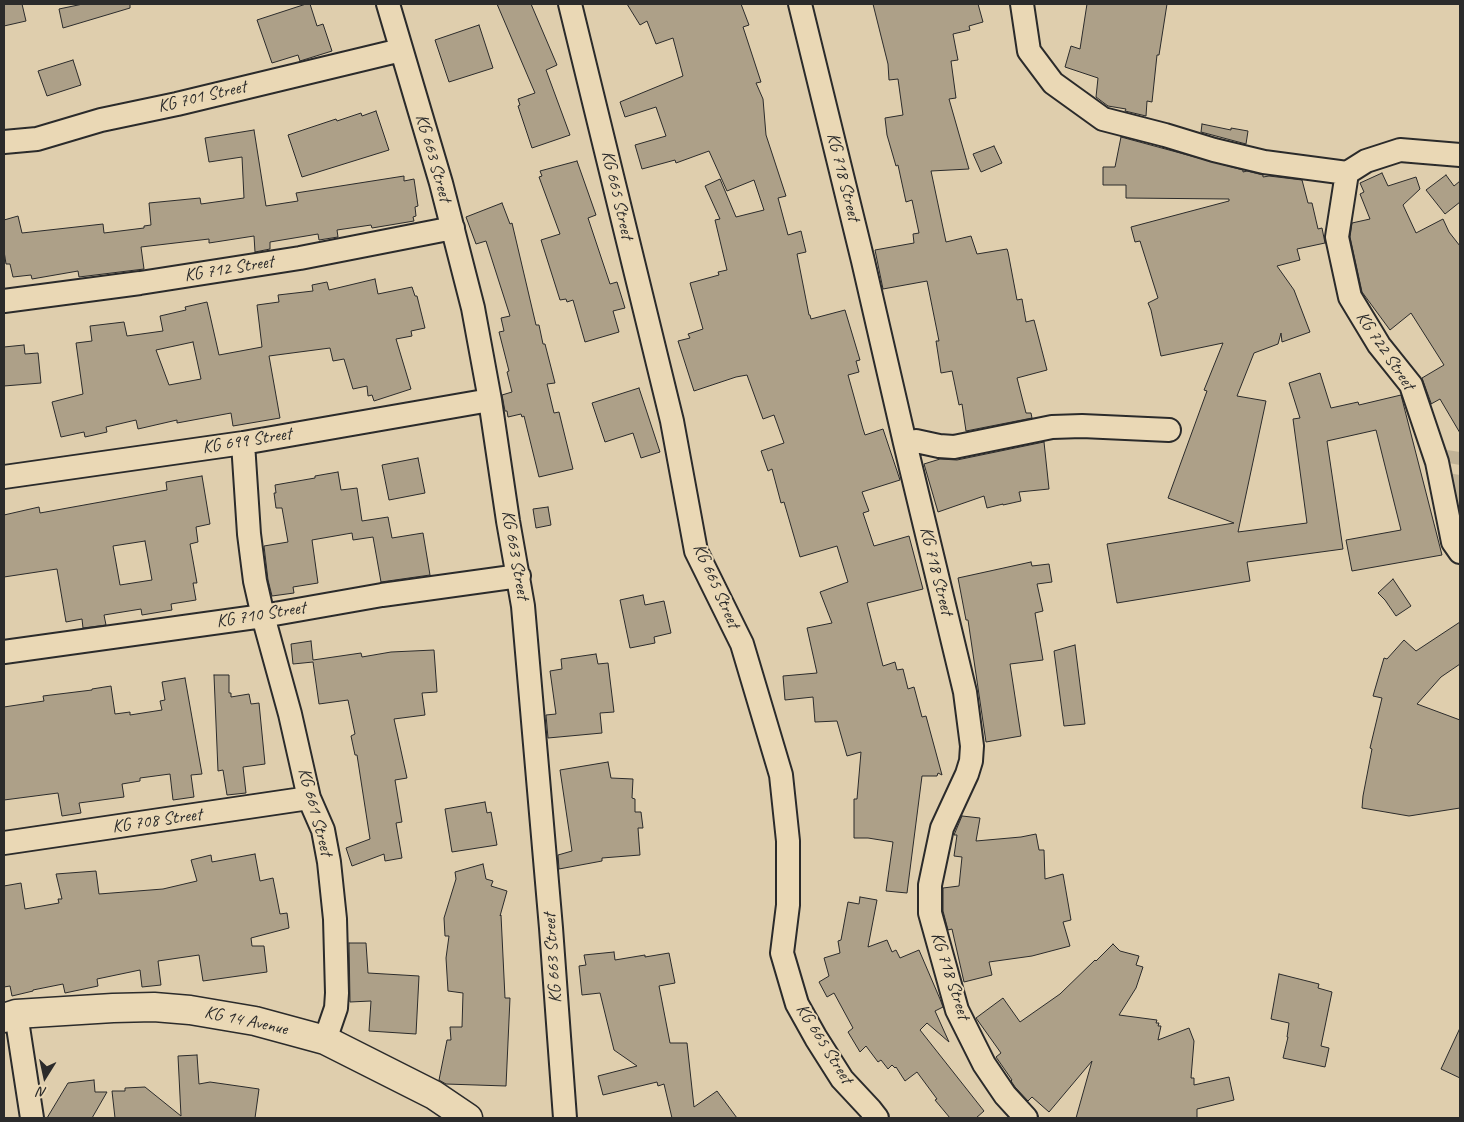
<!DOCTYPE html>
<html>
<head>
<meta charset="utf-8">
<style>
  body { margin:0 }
  #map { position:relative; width:1464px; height:1122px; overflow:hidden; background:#dfcead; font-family:Caveat,sans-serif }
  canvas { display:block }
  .frame { position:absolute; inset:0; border:5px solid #2b2b2b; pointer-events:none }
  .north { position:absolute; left:20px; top:1052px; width:50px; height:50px; -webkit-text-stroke:4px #ead8b5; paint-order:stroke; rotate:190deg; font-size:14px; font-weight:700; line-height:20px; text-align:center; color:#2b2b2b }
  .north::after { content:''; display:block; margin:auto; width:18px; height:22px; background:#2b2b2b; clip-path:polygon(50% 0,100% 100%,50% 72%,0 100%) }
</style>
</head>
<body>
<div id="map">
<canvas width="1464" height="1122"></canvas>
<div class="frame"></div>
<div class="north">N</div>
</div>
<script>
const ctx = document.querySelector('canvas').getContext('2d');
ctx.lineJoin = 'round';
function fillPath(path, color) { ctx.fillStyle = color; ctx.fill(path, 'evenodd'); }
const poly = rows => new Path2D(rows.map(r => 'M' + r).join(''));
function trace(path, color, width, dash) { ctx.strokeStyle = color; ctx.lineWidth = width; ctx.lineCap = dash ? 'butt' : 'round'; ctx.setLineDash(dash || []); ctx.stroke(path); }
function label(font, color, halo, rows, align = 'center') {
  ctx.font = font + ' Caveat,sans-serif'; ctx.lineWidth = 4; ctx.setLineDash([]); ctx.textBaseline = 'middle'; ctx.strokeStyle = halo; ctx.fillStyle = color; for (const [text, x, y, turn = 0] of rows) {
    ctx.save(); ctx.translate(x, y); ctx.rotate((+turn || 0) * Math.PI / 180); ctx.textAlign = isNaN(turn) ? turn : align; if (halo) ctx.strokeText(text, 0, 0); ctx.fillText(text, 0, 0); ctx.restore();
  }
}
fillPath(poly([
  [1447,450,1460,452,1460,465,1443,462],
  [1448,473,1460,475,1460,509]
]), '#c1b397');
const building = poly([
  [4,4,22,4,26,21,4,26,4,4],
  [83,4,130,4,130,8,63,28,59,9,83,4],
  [306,4,310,4,317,26,323,24,332,51,300,61,298,55,272,63,257,20,306,4],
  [497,4,531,4,557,65,546,70,570,135,532,148,518,106,520,105,518,99,535,93,497,4],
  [627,4,741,4,749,25,743,27,761,82,756,83,763,99,766,135,786,196,778,198,788,235,801,231,806,252,797,254,809,315,810,315,811,319,845,310,860,360,856,361,859,372,848,375,863,429,865,435,883,429,900,480,862,492,869,511,863,513,874,546,909,536,923,589,867,603,883,666,895,662,897,670,903,669,908,689,914,687,922,717,926,716,942,775,938,773,937,776,922,776,907,893,886,891,893,842,868,838,854,838,854,799,857,799,861,752,847,756,837,721,815,722,813,697,785,700,783,676,817,673,807,628,832,623,820,592,848,582,837,546,800,557,784,502,781,503,772,469,768,471,761,451,784,443,774,415,763,419,747,375,736,377,694,391,678,341,690,338,688,334,703,329,690,283,719,275,718,272,727,270,715,220,720,219,705,186,720,179,736,217,764,210,754,180,727,191,709,151,676,163,675,160,642,169,635,145,666,136,656,107,625,117,620,102,683,76,673,38,656,44,647,21,640,25,627,4],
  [873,4,978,4,983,22,969,26,970,30,953,34,958,60,951,61,956,98,949,99,969,169,931,171,946,242,971,236,977,254,1007,249,1008,252,1017,300,1022,299,1026,322,1034,320,1047,370,1017,378,1026,413,1031,413,1032,418,966,431,962,404,959,405,952,371,941,373,936,341,939,341,927,281,883,289,875,250,914,243,913,234,919,233,912,200,906,202,898,165,896,166,887,135,885,118,903,115,898,79,889,80,888,64,873,4],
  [1087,4,1167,4,1159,55,1157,55,1152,102,1147,101,1146,116,1125,111,1126,109,1108,106,1096,97,1098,78,1065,67,1071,46,1080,49,1087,4],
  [479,25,493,68,449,82,435,40,479,25],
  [73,60,81,85,47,96,38,71,73,60],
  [376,111,389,150,302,177,288,135,336,119,337,121,361,113,362,116,376,111],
  [1202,124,1231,130,1231,128,1248,131,1246,144,1201,132,1202,124],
  [254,130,266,206,298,201,296,193,404,176,404,181,414,179,418,206,415,207,416,216,413,217,414,221,372,228,371,225,337,230,338,237,319,240,318,234,270,242,270,249,255,252,254,236,209,243,209,239,141,247,144,269,79,277,78,271,32,279,31,275,13,277,10,264,6,264,4,251,4,220,18,216,22,233,103,224,104,233,144,228,144,226,151,225,149,203,200,198,201,204,244,198,242,157,209,162,205,138,254,130],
  [1121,137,1243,170,1243,172,1247,171,1263,175,1263,177,1269,176,1302,180,1308,203,1312,203,1318,229,1322,228,1325,243,1297,249,1300,260,1277,266,1294,290,1310,332,1282,342,1281,333,1278,344,1254,353,1237,396,1266,401,1238,532,1307,523,1293,419,1300,418,1289,383,1320,373,1331,408,1358,402,1359,405,1401,395,1442,555,1352,571,1346,540,1401,530,1376,430,1327,441,1343,549,1247,562,1250,581,1117,603,1107,544,1234,523,1168,498,1207,391,1204,390,1223,343,1161,356,1151,310,1148,303,1158,298,1140,241,1135,242,1131,227,1229,201,1229,199,1126,198,1126,185,1103,185,1103,167,1115,167,1121,137],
  [994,146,1002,163,981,172,973,154,994,146],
  [577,161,596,215,588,218,610,284,617,282,625,308,613,311,619,332,585,342,573,300,567,302,566,299,560,300,541,240,560,234,539,177,542,176,540,171,577,161],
  [1382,173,1388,186,1416,177,1420,189,1403,205,1416,233,1443,219,1449,232,1460,246,1460,433,1440,399,1431,404,1431,403,1422,378,1444,365,1411,313,1390,330,1362,292,1350,237,1352,223,1370,219,1360,194,1364,192,1360,183,1382,173],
  [1446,175,1454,186,1460,181,1460,202,1445,214,1426,190,1446,175],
  [502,203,510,224,512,223,536,325,539,325,543,344,545,344,555,383,547,384,554,413,559,412,573,469,539,477,524,416,522,417,521,414,508,417,507,411,505,411,502,395,512,392,507,372,509,371,499,332,504,331,501,318,510,316,486,241,476,244,466,217,502,203],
  [375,279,378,294,412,287,415,296,417,296,425,328,411,331,412,336,396,339,411,389,374,401,372,395,368,396,367,386,353,389,344,359,333,361,330,348,269,356,280,418,233,426,231,413,177,423,177,420,138,429,136,420,106,427,107,432,85,437,84,432,61,437,52,402,83,394,76,343,92,341,90,326,124,322,127,336,163,331,160,316,186,310,185,307,207,302,219,355,262,347,257,305,279,302,278,295,313,291,312,285,327,282,329,290,375,279],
  [193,342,201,379,169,385,156,350,193,342],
  [24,345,25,354,38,353,41,383,4,386,4,347,24,345],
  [639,388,660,452,641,458,633,433,605,442,592,403,639,388],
  [1044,442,1049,489,1019,492,1021,501,1003,505,1003,504,987,508,984,496,938,512,924,464,940,459,957,460,1044,442],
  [418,458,425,493,389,500,382,465,418,458],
  [338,472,341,490,357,488,362,521,388,517,392,538,423,533,430,575,381,582,373,537,353,540,352,533,312,540,318,583,293,587,294,593,272,596,268,580,264,546,288,542,282,508,276,508,274,493,276,493,275,485,315,478,315,476,338,472],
  [202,476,210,524,196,527,198,542,190,544,197,583,193,583,196,600,171,604,172,610,142,615,141,609,104,615,106,625,83,628,82,619,66,622,57,569,4,577,4,515,39,507,40,513,167,490,166,482,202,476],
  [145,541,152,580,120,585,113,546,145,541],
  [548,507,551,525,536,528,533,509,548,507],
  [1031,562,1032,566,1049,564,1052,582,1037,584,1043,611,1035,613,1043,660,1010,664,1021,736,986,742,968,620,966,620,958,578,1031,562],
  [1393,579,1411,606,1396,616,1385,600,1378,593,1393,579],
  [643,595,645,605,664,601,671,633,654,637,655,643,630,648,620,600,643,595],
  [1460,622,1460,664,1441,677,1417,704,1460,720,1460,808,1409,816,1362,808,1363,796,1372,749,1370,748,1382,698,1373,696,1384,658,1387,659,1404,640,1416,651,1460,622],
  [311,641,313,660,361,653,362,657,391,652,434,650,437,692,422,693,425,715,394,719,407,778,395,780,402,822,396,823,402,858,385,861,384,854,352,866,346,848,370,839,357,755,355,755,351,736,355,734,348,700,319,704,313,662,293,664,291,644,311,641],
  [1075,645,1085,724,1064,726,1054,651,1075,645],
  [596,654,598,664,608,663,614,712,600,713,602,733,548,738,546,715,556,714,550,671,562,669,561,659,596,654],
  [214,675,229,675,229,693,231,693,231,697,249,694,251,704,259,703,265,764,243,767,246,793,227,795,223,770,218,771,214,675],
  [185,678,202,774,191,775,194,797,173,800,170,774,140,778,140,781,122,784,124,797,79,803,81,813,62,816,58,793,4,800,4,707,44,701,43,696,92,690,92,689,111,686,115,714,130,712,130,715,162,710,160,701,165,700,162,682,185,678],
  [608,762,611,778,633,779,632,798,635,799,635,812,641,812,643,828,638,828,640,855,602,858,602,861,559,869,558,855,572,851,560,770,608,762],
  [485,802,487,813,491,812,497,845,452,852,445,809,485,802],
  [962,816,980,818,976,841,1021,837,1036,834,1039,850,1044,850,1045,879,1063,874,1071,920,1063,922,1070,946,1032,956,989,962,992,975,964,982,952,929,948,930,943,911,943,888,959,886,962,857,954,856,957,835,954,835,962,816],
  [255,854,260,881,273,878,280,914,287,913,289,928,251,938,252,946,264,946,267,972,203,981,199,955,158,961,161,985,142,987,140,970,97,979,98,986,65,993,63,984,33,990,33,991,12,996,10,986,4,987,4,886,21,883,25,909,59,903,58,899,62,899,56,874,96,871,99,894,163,889,197,881,191,860,211,855,212,862,255,854],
  [483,864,486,879,493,881,491,886,507,891,500,916,501,915,505,998,510,998,506,1086,446,1084,439,1080,447,1040,451,1040,450,1027,462,1027,463,993,448,991,446,958,449,936,445,936,444,918,456,879,455,872,483,864],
  [860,897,877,900,868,947,887,940,892,952,896,950,900,958,919,950,940,999,943,1007,935,1011,949,1042,927,1023,920,1030,984,1111,976,1118,950,1118,935,1100,937,1099,917,1072,905,1081,896,1067,895,1068,892,1065,888,1069,881,1060,878,1062,866,1046,860,1052,848,1032,853,1028,834,993,827,997,819,982,829,976,824,958,840,953,838,941,841,940,848,902,859,904,860,897],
  [349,943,366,943,368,973,419,976,416,1034,369,1031,371,1001,350,1002,349,943],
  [1113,944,1120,951,1139,956,1136,965,1143,967,1136,988,1119,1015,1157,1020,1156,1023,1159,1023,1158,1026,1161,1026,1158,1040,1189,1028,1194,1041,1191,1078,1194,1078,1194,1085,1229,1077,1234,1100,1197,1109,1197,1118,1076,1118,1092,1061,1049,1112,1032,1097,1028,1101,1015,1087,1011,1081,1012,1080,996,1057,1001,1053,976,1018,1003,998,1020,1022,1060,994,1095,960,1096,961,1113,944],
  [614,952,615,960,645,955,645,957,669,953,675,983,659,986,670,1043,687,1043,694,1107,717,1091,737,1118,672,1118,664,1084,658,1086,657,1082,603,1095,598,1076,637,1066,614,1050,600,993,582,995,579,966,586,965,584,955,614,952],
  [1279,974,1319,984,1318,988,1332,992,1321,1046,1329,1048,1325,1067,1283,1058,1288,1037,1287,1037,1289,1023,1271,1019,1279,974],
  [1460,1028,1460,1078,1441,1069,1460,1028],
  [197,1055,199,1084,210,1082,259,1089,255,1118,115,1118,112,1091,125,1091,125,1088,145,1087,181,1116,178,1056,197,1055],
  [94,1080,95,1092,107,1092,92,1118,47,1118,68,1083,94,1080]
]);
fillPath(building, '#ada088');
trace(building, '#2b2b2b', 1);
const minor = poly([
  [388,4,441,183,473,308,490,400,508,521,523,606,551,928,565,1118],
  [570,4,672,421,696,551,742,644,781,775,788,841,788,905,782,953,797,1004,816,1038,842,1079,870,1109,877,1118],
  [800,4,863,261,905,443,965,692,972,746,971,761,967,774,942,828,930,885,930,913,957,1010,984,1064,1005,1095,1026,1118],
  [1022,4,1029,51,1053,83,1103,119,1165,135,1214,150,1264,162,1347,173],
  [4,142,37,139,101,120,177,104,401,50],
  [1460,155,1400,150,1366,161,1347,173,1337,237,1350,297,1379,345,1411,385,1437,462,1453,542,1460,552],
  [4,301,140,283,300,258,453,228],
  [243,443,249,534,255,581,263,616,290,714,309,798,323,830,329,862,335,919,337,993,336,1008,325,1040],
  [905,443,916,441,939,446,954,447,1052,427,1082,426,1169,430],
  [4,477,243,443,490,400],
  [4,652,263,616,382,595,519,576],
  [4,843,309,798],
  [16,1014,32,1118]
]);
const major = poly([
  [4,1018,16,1014,113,1008,154,1007,190,1010,255,1021,325,1040,434,1095,468,1118]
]);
trace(minor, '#2b2b2b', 26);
trace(major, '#2b2b2b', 31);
trace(minor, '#ead8b5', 22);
trace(major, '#ead8b5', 28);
label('18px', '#2b2b2b', '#ead8b5', [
  ["KG 701 Street",202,97,-13],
  ["KG 663 Street",433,158,74],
  ["KG 718 Street",843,177,76],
  ["KG 665 Street",617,195,77],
  ["KG 712 Street",229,269,-9],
  ["KG 722 Street",1385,351,56],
  ["KG 699 Street",247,441,-9],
  ["KG 663 Street",515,555,80],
  ["KG 718 Street",936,571,76],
  ["KG 665 Street",716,586,66],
  ["KG 710 Street",261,615,-9],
  ["KG 661 Street",315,812,75],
  ["KG 708 Street",157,821,-8],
  ["KG 663 Street",553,958,-94],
  ["KG 718 Street",950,976,72],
  ["KG 14 Avenue",246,1021,12],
  ["KG 665 Street",824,1044,58]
]);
</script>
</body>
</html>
